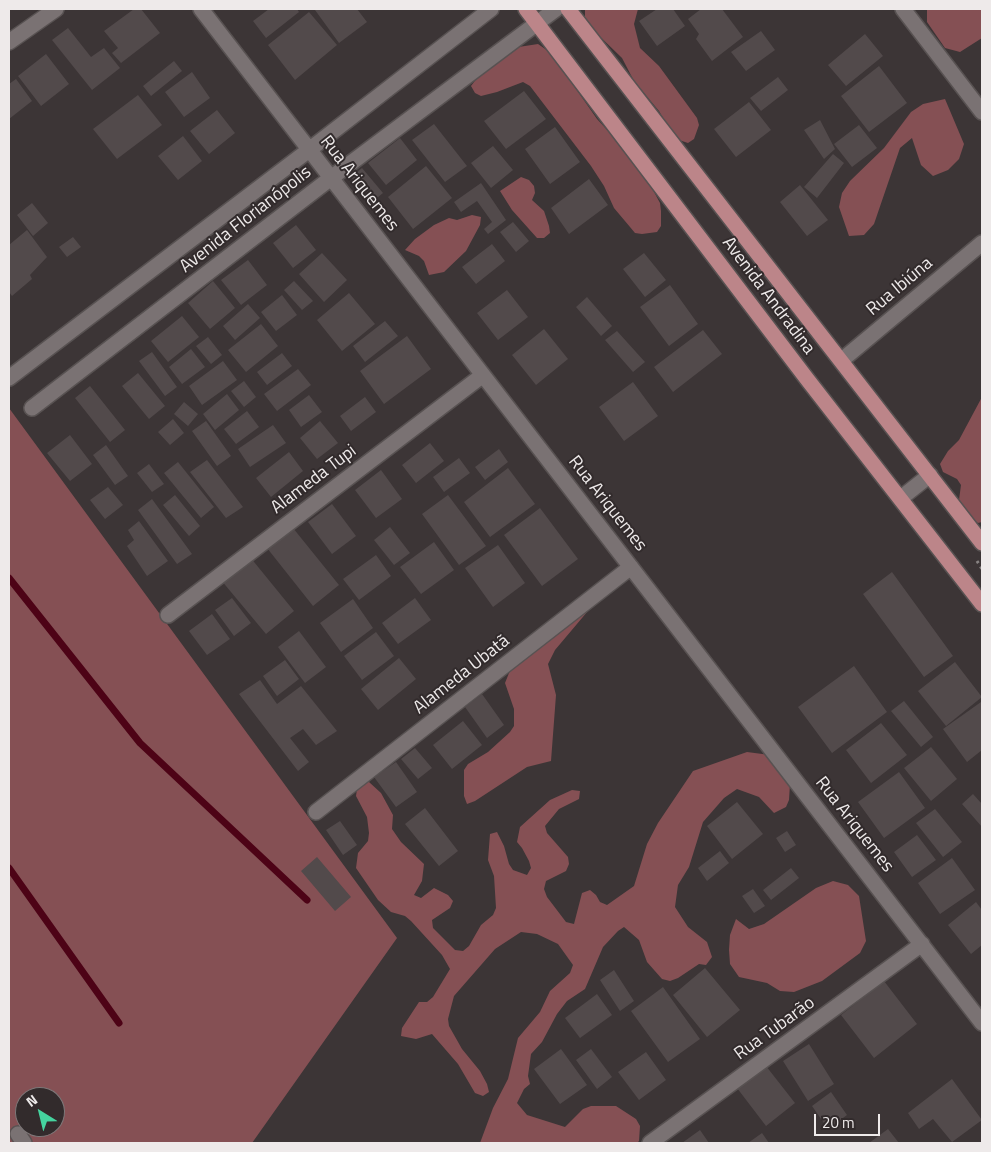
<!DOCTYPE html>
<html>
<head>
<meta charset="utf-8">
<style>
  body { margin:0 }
  #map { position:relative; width:991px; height:1152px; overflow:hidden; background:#3c3536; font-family:"Titillium Web",sans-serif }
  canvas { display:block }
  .frame { position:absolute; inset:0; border:10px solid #eeeaea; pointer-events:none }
  .north { position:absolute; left:15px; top:1087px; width:50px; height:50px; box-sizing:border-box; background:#322b2c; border:1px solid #7d7778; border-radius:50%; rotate:324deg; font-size:14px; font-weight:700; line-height:20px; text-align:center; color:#eeeaea }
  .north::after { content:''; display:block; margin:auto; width:18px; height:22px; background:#45d49f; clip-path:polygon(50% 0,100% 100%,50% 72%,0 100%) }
  .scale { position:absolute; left:814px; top:1114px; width:66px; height:22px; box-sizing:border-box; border:2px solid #eeeaea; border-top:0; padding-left:6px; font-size:15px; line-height:18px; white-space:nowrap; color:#eeeaea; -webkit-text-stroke:4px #322b2c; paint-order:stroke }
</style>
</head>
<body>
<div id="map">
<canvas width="991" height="1152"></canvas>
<div class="frame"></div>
<div class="north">N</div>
<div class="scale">20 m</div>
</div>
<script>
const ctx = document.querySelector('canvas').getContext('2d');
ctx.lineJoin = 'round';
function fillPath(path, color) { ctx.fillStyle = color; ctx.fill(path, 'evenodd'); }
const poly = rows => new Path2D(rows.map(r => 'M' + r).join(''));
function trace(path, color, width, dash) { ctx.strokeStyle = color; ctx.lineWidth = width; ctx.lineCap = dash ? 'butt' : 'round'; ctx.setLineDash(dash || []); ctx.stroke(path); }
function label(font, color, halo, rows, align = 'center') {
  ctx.font = font + ' "Titillium Web",sans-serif'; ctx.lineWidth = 4; ctx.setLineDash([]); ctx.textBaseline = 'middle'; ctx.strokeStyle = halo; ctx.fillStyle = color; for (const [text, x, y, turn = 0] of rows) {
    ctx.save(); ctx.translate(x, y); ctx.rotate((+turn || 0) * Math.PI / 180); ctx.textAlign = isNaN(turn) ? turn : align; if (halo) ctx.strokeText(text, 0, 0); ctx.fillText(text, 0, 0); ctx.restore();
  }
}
fillPath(poly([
  [585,9,638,9,634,24,640,48,659,66,697,118,699,125,694,139,688,143,679,140,673,135,659,111,634,81,622,58,589,26,585,19],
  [927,9,982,9,982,38,960,52,945,48,927,22],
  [538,44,551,53,597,119,620,144,653,190,660,203,661,211,661,226,657,232,642,234,635,233,630,227,614,208,604,186,591,166,530,86,523,82,497,92,481,96,475,93,471,86,480,74,512,48],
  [945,99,964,144,959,159,948,170,933,176,921,165,912,138,900,148,874,224,864,235,849,236,839,207,842,193,850,181,884,148,911,112,923,104],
  [521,177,529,180,534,186,535,193,532,200,544,211,549,226,550,233,544,238,537,238,512,210,500,191],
  [472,215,481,217,480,225,466,251,444,272,429,275,424,261,419,256,405,250,415,239,434,225,449,218,457,220],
  [982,397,982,522,978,523,971,519,962,507,959,500,961,485,957,479,943,472,940,464,948,451,959,440],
  [9,408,397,938,252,1143,9,1143],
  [25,1097,55,1097,55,1127,25,1127],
  [593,605,555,650,548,664,556,695,551,761,527,767,475,801,467,804,464,796,464,770,468,764,488,752,510,732,514,726,514,709,505,683,511,668],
  [747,752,770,755,790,784,789,800,786,807,774,813,759,797,737,789,724,798,703,822,689,867,678,885,675,907,688,927,707,942,712,957,706,965,699,964,678,978,670,981,662,979,647,962,639,940,624,927,618,931,603,947,585,989,567,1001,557,1014,542,1042,531,1054,528,1076,530,1084,524,1089,517,1103,527,1115,565,1127,583,1109,591,1106,616,1106,636,1119,640,1126,639,1141,637,1143,480,1143,493,1108,508,1079,518,1038,540,1012,550,991,570,973,573,965,558,944,537,934,521,932,495,949,454,996,448,1019,449,1026,462,1049,480,1071,487,1084,489,1092,483,1096,475,1093,458,1064,432,1034,416,1039,401,1036,402,1028,419,1002,427,1002,433,997,450,969,442,955,411,921,405,916,391,912,378,900,356,868,358,853,368,841,369,833,367,817,356,796,357,789,361,782,369,782,381,793,393,815,392,829,401,842,424,864,422,881,414,895,421,898,434,888,448,895,453,901,450,908,432,920,433,928,455,950,463,951,469,946,481,925,493,915,496,908,494,876,488,860,490,834,497,832,504,846,509,864,513,870,527,875,531,868,529,861,522,848,517,842,520,827,550,800,572,790,580,791,579,799,559,809,545,826,547,833,568,857,569,864,566,871,546,881,544,889,547,897,566,922,574,924,582,893,590,890,596,895,600,902,607,905,634,886,647,844,658,823,693,771],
  [833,881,848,885,859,896,866,941,860,953,822,981,794,992,780,991,767,983,739,977,730,964,729,950,730,935,736,919,749,929,764,924,816,888]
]), '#855054');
trace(poly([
  [9,578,140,743,307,900],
  [9,868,119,1023]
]), '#4d0316', 7);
fillPath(poly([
  [134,9,141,9,160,33,121,63,112,53,118,48,104,31],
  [269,9,297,9,299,12,266,38,253,21],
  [316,9,357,9,367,22,339,43,315,10],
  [657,9,673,9,685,26,657,46,639,21],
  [701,9,722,9,743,37,712,61,696,39,699,34,688,19],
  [309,12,337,45,295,80,268,45],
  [68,28,91,57,104,48,120,68,92,90,52,40],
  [761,31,775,50,746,71,731,52],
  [865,34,883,56,846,86,828,65],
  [46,54,69,84,41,106,18,76],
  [174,61,182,71,151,96,143,86],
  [879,66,907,103,869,132,841,96],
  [192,72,210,98,184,117,165,92],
  [778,77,788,90,761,111,750,98],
  [16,79,32,101,9,119,9,84],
  [524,91,546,119,506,149,484,121],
  [138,95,162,125,117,159,93,129],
  [749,102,771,130,736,157,714,129],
  [217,110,235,133,209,154,190,131],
  [820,120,835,149,824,159,804,130],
  [434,124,467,166,445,182,412,140],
  [859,125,877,148,852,167,834,144],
  [555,127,580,162,550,184,525,149],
  [183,136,202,161,178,180,158,156],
  [400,138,417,160,386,185,368,163],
  [493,146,513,170,491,188,471,163],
  [833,154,844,163,817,198,804,187],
  [426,166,452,198,413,229,388,197],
  [362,168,383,193,372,202,351,177],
  [589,179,608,205,569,234,551,208],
  [481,183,506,220,488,234,484,229,492,222,477,201,461,212,454,202],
  [800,185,828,220,807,236,780,202],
  [32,203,48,223,33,236,17,215],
  [513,222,529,241,516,252,500,232],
  [296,225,316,250,293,268,273,243],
  [27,230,47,257,30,275,32,279,12,296,9,292,9,245],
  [73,237,81,247,67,257,59,247],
  [492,244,505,261,476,284,462,267],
  [322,253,347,280,324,302,299,274],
  [644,253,666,280,645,297,623,269],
  [248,260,267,285,241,305,221,280],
  [213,281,235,308,210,329,188,303],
  [294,281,313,301,302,310,284,290],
  [670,285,698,324,669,346,640,307],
  [507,290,528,317,498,340,477,313],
  [349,293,375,324,342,351,317,320],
  [282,295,297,315,276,331,261,312],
  [587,297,612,326,601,336,576,307],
  [248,304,260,318,235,340,223,326],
  [182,316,199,337,168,362,151,341],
  [385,321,398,336,365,362,353,346],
  [261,324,278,346,246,372,228,350],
  [544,329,568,359,536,385,512,355],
  [703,330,722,354,673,392,654,367],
  [617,331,645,362,633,372,605,340],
  [407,336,431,369,384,404,360,371],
  [208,337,222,355,211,364,196,346],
  [191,349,205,367,182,384,169,367],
  [152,352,177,387,165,396,139,361],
  [282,353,292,366,267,385,257,372],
  [223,361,237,380,202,405,189,386],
  [298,369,311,385,277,411,264,394],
  [138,373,165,406,149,419,122,386],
  [244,381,256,397,244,407,231,391],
  [633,382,658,416,624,441,599,407],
  [90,386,125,430,110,442,75,398],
  [227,394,239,410,215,430,203,414],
  [309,395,322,412,301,427,289,410],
  [365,397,376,412,351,431,340,416],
  [184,402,198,414,188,426,174,414],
  [247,411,259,427,236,444,224,429],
  [173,419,184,433,170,445,158,432],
  [206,421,231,456,217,466,192,431],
  [320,421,338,443,317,459,300,438],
  [273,425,286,443,250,467,238,449],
  [70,435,92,464,70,481,47,453],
  [430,443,444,461,416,483,402,465],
  [106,445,128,476,115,485,93,455],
  [499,449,508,462,485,480,475,467],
  [289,452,303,471,271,497,256,478],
  [459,458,470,473,444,492,433,477],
  [207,460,243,507,226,518,190,472],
  [178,462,214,507,201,518,164,473],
  [149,464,164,484,152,492,137,473],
  [508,468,535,504,490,537,464,502],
  [381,470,402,499,376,518,355,490],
  [108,487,123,505,105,519,90,500],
  [175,495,200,526,189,536,163,505],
  [448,495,486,546,459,565,422,514],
  [152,499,192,554,177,564,138,510],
  [332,504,356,536,332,554,308,522],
  [540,508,578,559,542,586,504,535],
  [139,521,168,561,147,576,127,546,134,540,128,530],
  [390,527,410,553,394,565,374,540],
  [293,528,339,585,313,606,267,548],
  [434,542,454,570,421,594,400,567],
  [498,545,525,583,493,607,465,568],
  [376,555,391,576,359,600,343,579],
  [250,557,294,611,266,634,221,580],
  [892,572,953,656,924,677,863,594],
  [232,598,251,623,234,636,215,610],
  [415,598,431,620,398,644,382,623],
  [353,599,373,628,341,652,320,623],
  [212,614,230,639,207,655,189,631],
  [299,631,326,667,305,683,278,647],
  [376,632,394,656,362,680,344,656],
  [399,658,416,679,378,710,361,689],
  [285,660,299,679,277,696,263,676],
  [955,662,982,697,946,726,918,691],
  [854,666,887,712,832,753,798,707],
  [260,680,277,704,301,686,337,731,316,745,303,729,290,738,309,762,298,771,239,694],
  [482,694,504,725,487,738,465,707],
  [904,701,933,737,921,747,891,711],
  [981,702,982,750,967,762,943,729],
  [463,721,482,745,452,769,433,745],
  [881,723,907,755,871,783,846,750],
  [931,747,957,779,931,801,904,768],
  [415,748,432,768,418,779,401,759],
  [396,762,417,792,396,807,374,777],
  [899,772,925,808,884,838,858,802],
  [973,794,982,804,982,827,962,804],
  [737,802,763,834,732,859,707,826],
  [425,808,458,851,439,866,405,824],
  [935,809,962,842,943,857,916,823],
  [340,821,357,845,343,855,326,830],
  [787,831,796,845,785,852,776,838],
  [917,835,936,860,912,877,894,852],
  [720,851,729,863,707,881,698,868],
  [317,857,351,897,335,911,301,871],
  [952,858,975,890,940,914,918,883],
  [791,868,799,878,771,900,763,890],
  [753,889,765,906,754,913,742,896],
  [976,902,982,910,982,945,971,954,948,925],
  [705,968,740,1010,707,1037,673,995],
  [614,970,634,1001,620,1011,600,980],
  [884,981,917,1024,874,1058,841,1015],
  [663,987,700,1039,668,1062,631,1011],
  [597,994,612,1015,580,1038,565,1018],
  [809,1044,834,1084,808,1101,783,1061],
  [561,1049,587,1085,560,1104,534,1069],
  [591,1049,612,1077,597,1089,576,1060],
  [646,1052,666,1080,639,1100,618,1072],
  [766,1066,795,1103,766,1126,737,1088],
  [952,1079,982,1120,952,1142,933,1119,919,1129,908,1113],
  [831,1092,847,1115,828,1129,812,1106],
  [888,1129,899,1143,869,1143],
  [700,1130,709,1143,682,1143],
  [762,1133,769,1143,748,1143]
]), '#524a4b');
const minor = poly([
  [201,9,982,1023],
  [903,9,982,112],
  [9,42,56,9],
  [842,360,982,243],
  [9,378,309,150,491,9],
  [32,408,331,178,556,9],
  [901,498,930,475],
  [168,615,483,375],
  [316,812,631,567],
  [18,1134,24,1143],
  [650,1143,922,944]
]);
const major = poly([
  [526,9,807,379,982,604],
  [568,9,982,543]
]);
trace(minor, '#585252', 18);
trace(major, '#585252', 18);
trace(poly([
  [977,561,982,569]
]), '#888383', 3, [2.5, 4]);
trace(minor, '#7a7273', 15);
trace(major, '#bc8589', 15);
label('18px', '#eeeaea', '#322b2c', [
  ["Rua Ariquemes",359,184,52],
  ["Avenida Florianópolis",246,220,-38],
  ["Rua Ibiúna",900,287,-40],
  ["Avenida Andradina",768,296,53],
  ["Alameda Tupi",314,480,-37],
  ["Rua Ariquemes",607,504,52],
  ["Alameda Ubatã",462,675,-38],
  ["Rua Ariquemes",854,825,52],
  ["Rua Tubarão",775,1029,-36]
]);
</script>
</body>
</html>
